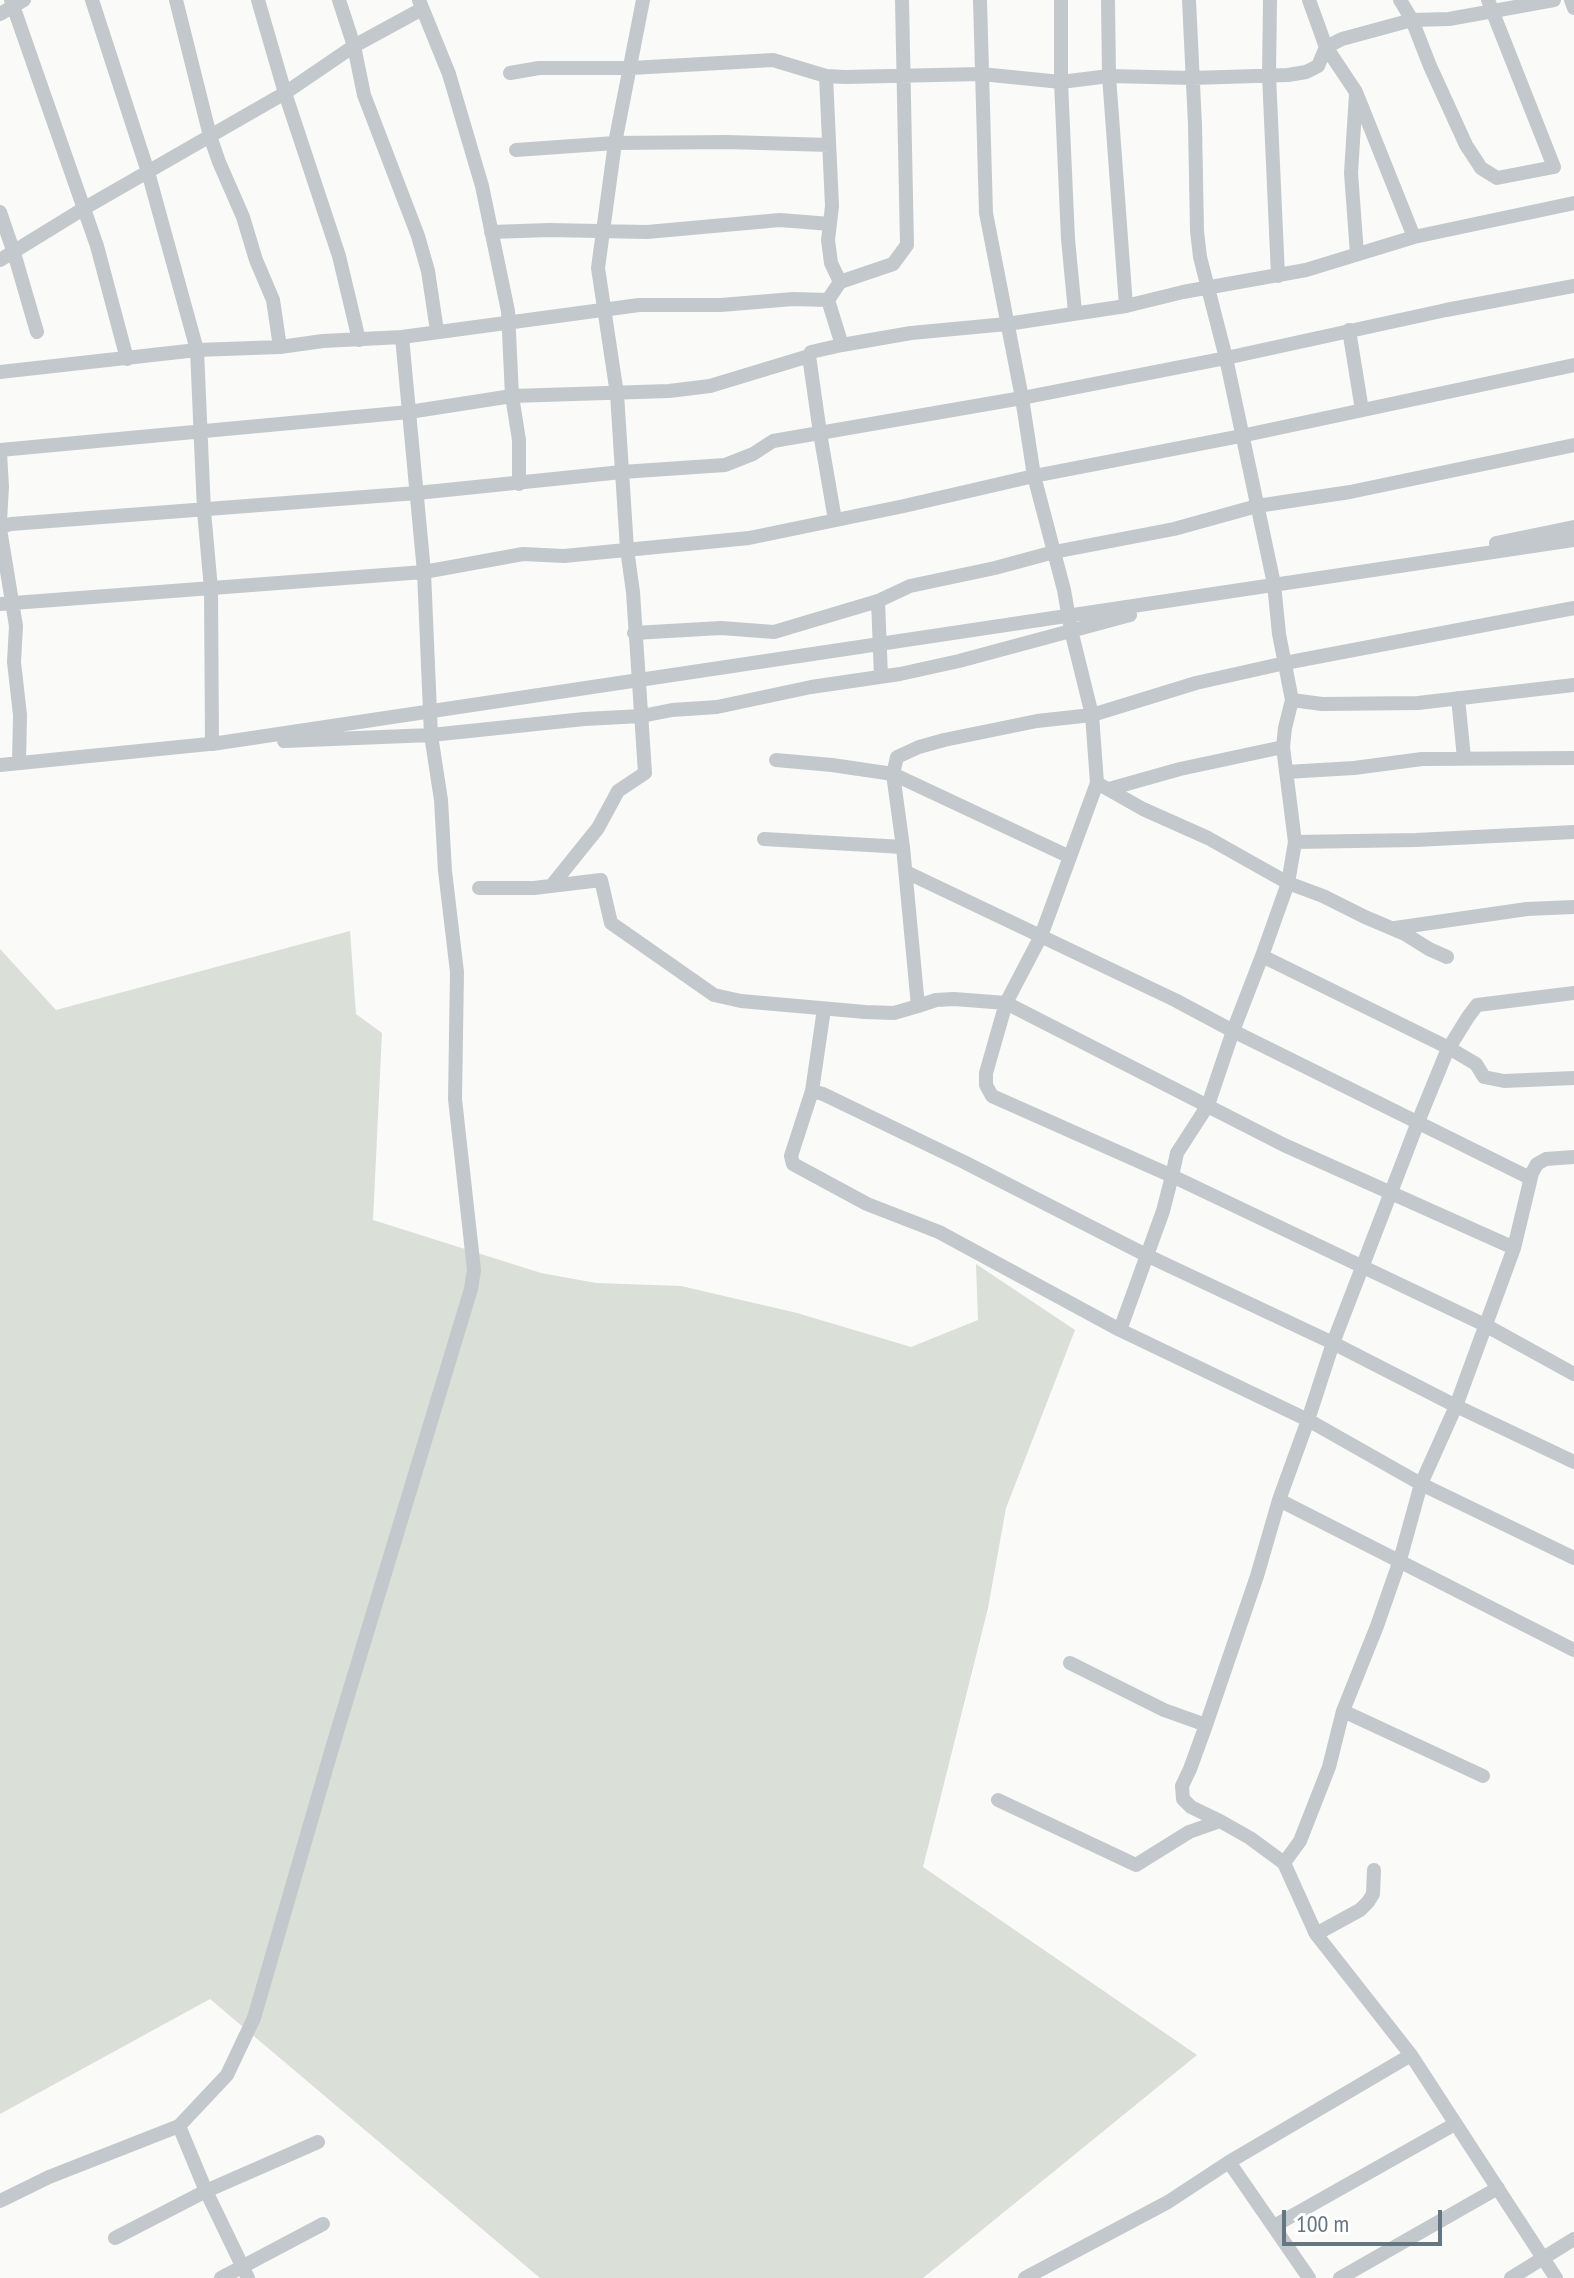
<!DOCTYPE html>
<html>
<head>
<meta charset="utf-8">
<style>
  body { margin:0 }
  #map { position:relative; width:1574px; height:2278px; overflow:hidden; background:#fafaf8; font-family:"PT Sans Narrow",sans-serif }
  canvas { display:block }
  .scale { position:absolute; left:1282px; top:2210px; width:160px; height:36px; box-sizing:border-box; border:4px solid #657683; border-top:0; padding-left:10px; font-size:24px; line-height:28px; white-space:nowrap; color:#657683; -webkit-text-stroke:6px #fff; paint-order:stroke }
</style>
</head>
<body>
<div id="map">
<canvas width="1574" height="2278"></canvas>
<div class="scale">100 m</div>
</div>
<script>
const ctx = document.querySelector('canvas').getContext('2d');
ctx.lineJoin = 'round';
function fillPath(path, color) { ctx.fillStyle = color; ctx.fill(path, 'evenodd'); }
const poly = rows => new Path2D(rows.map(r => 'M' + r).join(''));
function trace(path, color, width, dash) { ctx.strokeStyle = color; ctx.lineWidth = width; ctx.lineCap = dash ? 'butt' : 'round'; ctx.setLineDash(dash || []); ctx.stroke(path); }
fillPath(poly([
  [350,931,356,1014,382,1033,373,1220,541,1273,596,1283,681,1286,797,1313,911,1347,978,1320,976,1264,1075,1330,1006,1508,988,1608,923,1867,1197,2055,923,2278,540,2278,210,1999,0,2114,0,949,56,1010]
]), '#dadfd7');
trace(poly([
  [11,0,97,246,127,359],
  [92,0,148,172,197,350,204,511,211,589,212,744,1574,540],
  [176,0,210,136,219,162,243,217,256,260,273,300,280,347],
  [258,0,285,93,339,256,359,340],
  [339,0,354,46,364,95,418,236,428,271,437,331],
  [419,0,449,74,482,186,508,311,512,396,519,440,519,484],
  [980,0,986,213,1022,398,1034,476,1064,590,1071,630,1092,715,1097,783,1041,936,1006,1003,986,1073,986,1085,992,1096,1172,1176,1177,1153,1208,1105,1233,1031,1262,956,1288,883,1295,842,1283,747,1285,728,1292,700,1322,704,1418,703,1574,685],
  [1061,0,1061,82,1068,239,1075,312],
  [1108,0,1109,76,1126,306],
  [1189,0,1195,125,1197,231,1200,257,1226,358,1274,584,1279,634,1292,700],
  [1270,0,1269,75,1278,276],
  [1400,0,1412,20,1430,66,1466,145,1481,168,1497,178,1554,167,1488,0],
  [1571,0,1574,8],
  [0,14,24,0],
  [510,73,539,68,631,68,773,60,826,76,845,77,981,74,1061,82,1109,76,1192,78,1288,75,1306,72,1318,66,1326,47,1342,39,1412,20,1449,19,1554,0],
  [826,76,832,206,828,240,831,263,840,282,828,300,842,345],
  [1356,94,1351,173,1357,254],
  [516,150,615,143,727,142,829,145],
  [0,212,14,253,37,332],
  [491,232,549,230,647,232,780,220,830,224],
  [1414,237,1574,203],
  [0,260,83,209,285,93,354,46,422,9],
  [840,282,893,264,907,245,902,0],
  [1349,330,1362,410],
  [809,356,820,433,835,520],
  [0,372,197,350,280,347,323,341,402,337,639,305,721,305,793,299,828,300],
  [0,450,409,412,512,396,669,391,710,386,809,356,811,352,842,345,911,333,1007,324,1126,306,1183,292,1306,270,1414,237,1356,92,1326,47,1309,0],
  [0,453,2,487,0,521],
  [0,527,11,524,417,493,622,472,725,465,753,454,773,441,1022,398,1226,358,1446,310,1574,286],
  [0,529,16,626,14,662,20,715,19,762],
  [1496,543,1574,527],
  [878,601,881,676],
  [0,604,424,572,523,554,564,556,749,538,904,506,1034,476,1241,436,1574,365],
  [634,633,721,628,774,632,878,601,910,586,995,568,1054,552,1174,529,1257,506,1350,492,1574,445],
  [1458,698,1464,758],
  [284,741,431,735,584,719,642,716,672,710,717,707,811,687,900,674,959,661,1130,615],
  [776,760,832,765,893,774,1070,857],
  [0,765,219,743],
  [1286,772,1354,768,1422,759,1574,758],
  [1097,783,1143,809,1208,838,1288,883,1323,896,1365,917,1405,934,1429,949,1447,957],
  [1109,789,1180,769,1283,747],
  [764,839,903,847],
  [1295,842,1416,840,1574,832],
  [906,872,1175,1000,1233,1031,1530,1178],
  [553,884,598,828,618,791,645,773,633,592,627,549,617,394,598,268,615,143,643,0],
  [479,888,534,888,601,880,611,923,714,995,741,1001,865,1012,894,1013,918,1006],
  [1395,928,1527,909,1574,907],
  [1262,956,1449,1048,1476,1064,1484,1077,1504,1081,1574,1078],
  [824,1009,812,1091,823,1094,964,1162,1146,1255,1333,1343,1456,1406,1574,1462],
  [812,1091,791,1156,793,1164,867,1204,939,1232,1120,1330,1308,1420,1279,1500,1257,1576,1206,1725,1164,1710,1070,1663],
  [1574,1157,1546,1159,1537,1164,1532,1173,1514,1248,1456,1406,1421,1484,1574,1558],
  [1514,1248,1284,1145,1006,1003,954,999,936,1000,918,1006,903,847,893,774,897,757,919,747,944,740,1037,721,1092,715,1196,683,1285,663,1574,608],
  [1120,1330,1163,1211,1172,1176,1485,1325,1574,1374],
  [1279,1500,1574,1650],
  [1343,1711,1483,1776],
  [1206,1725,1190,1769,1182,1786,1183,1799,1191,1807,1220,1821],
  [998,1800,1136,1865,1189,1832,1220,1821,1250,1838,1284,1863,1316,1934,1411,2055,1556,2278],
  [1284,1863,1300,1841,1329,1767,1343,1711,1377,1626,1400,1560,1421,1484,1308,1420,1333,1343,1418,1122,1447,1051,1468,1017,1477,1005,1574,993],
  [1316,1934,1360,1910,1368,1902,1373,1894,1374,1870],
  [0,2201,49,2177,179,2126],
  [1274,2226,1455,2124],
  [115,2238,206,2191,318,2142],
  [221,2278,323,2224],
  [248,2278,206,2191,179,2126,227,2075,254,2018,333,1745,471,1289,474,1270,455,1099,457,972,445,871,441,800,431,735,424,572,402,337],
  [1025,2278,1168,2202,1229,2162],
  [1309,2278,1229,2162,1411,2055],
  [1340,2278,1498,2188],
  [1511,2278,1574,2239]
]), '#c3c8cc', 14);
</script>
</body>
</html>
